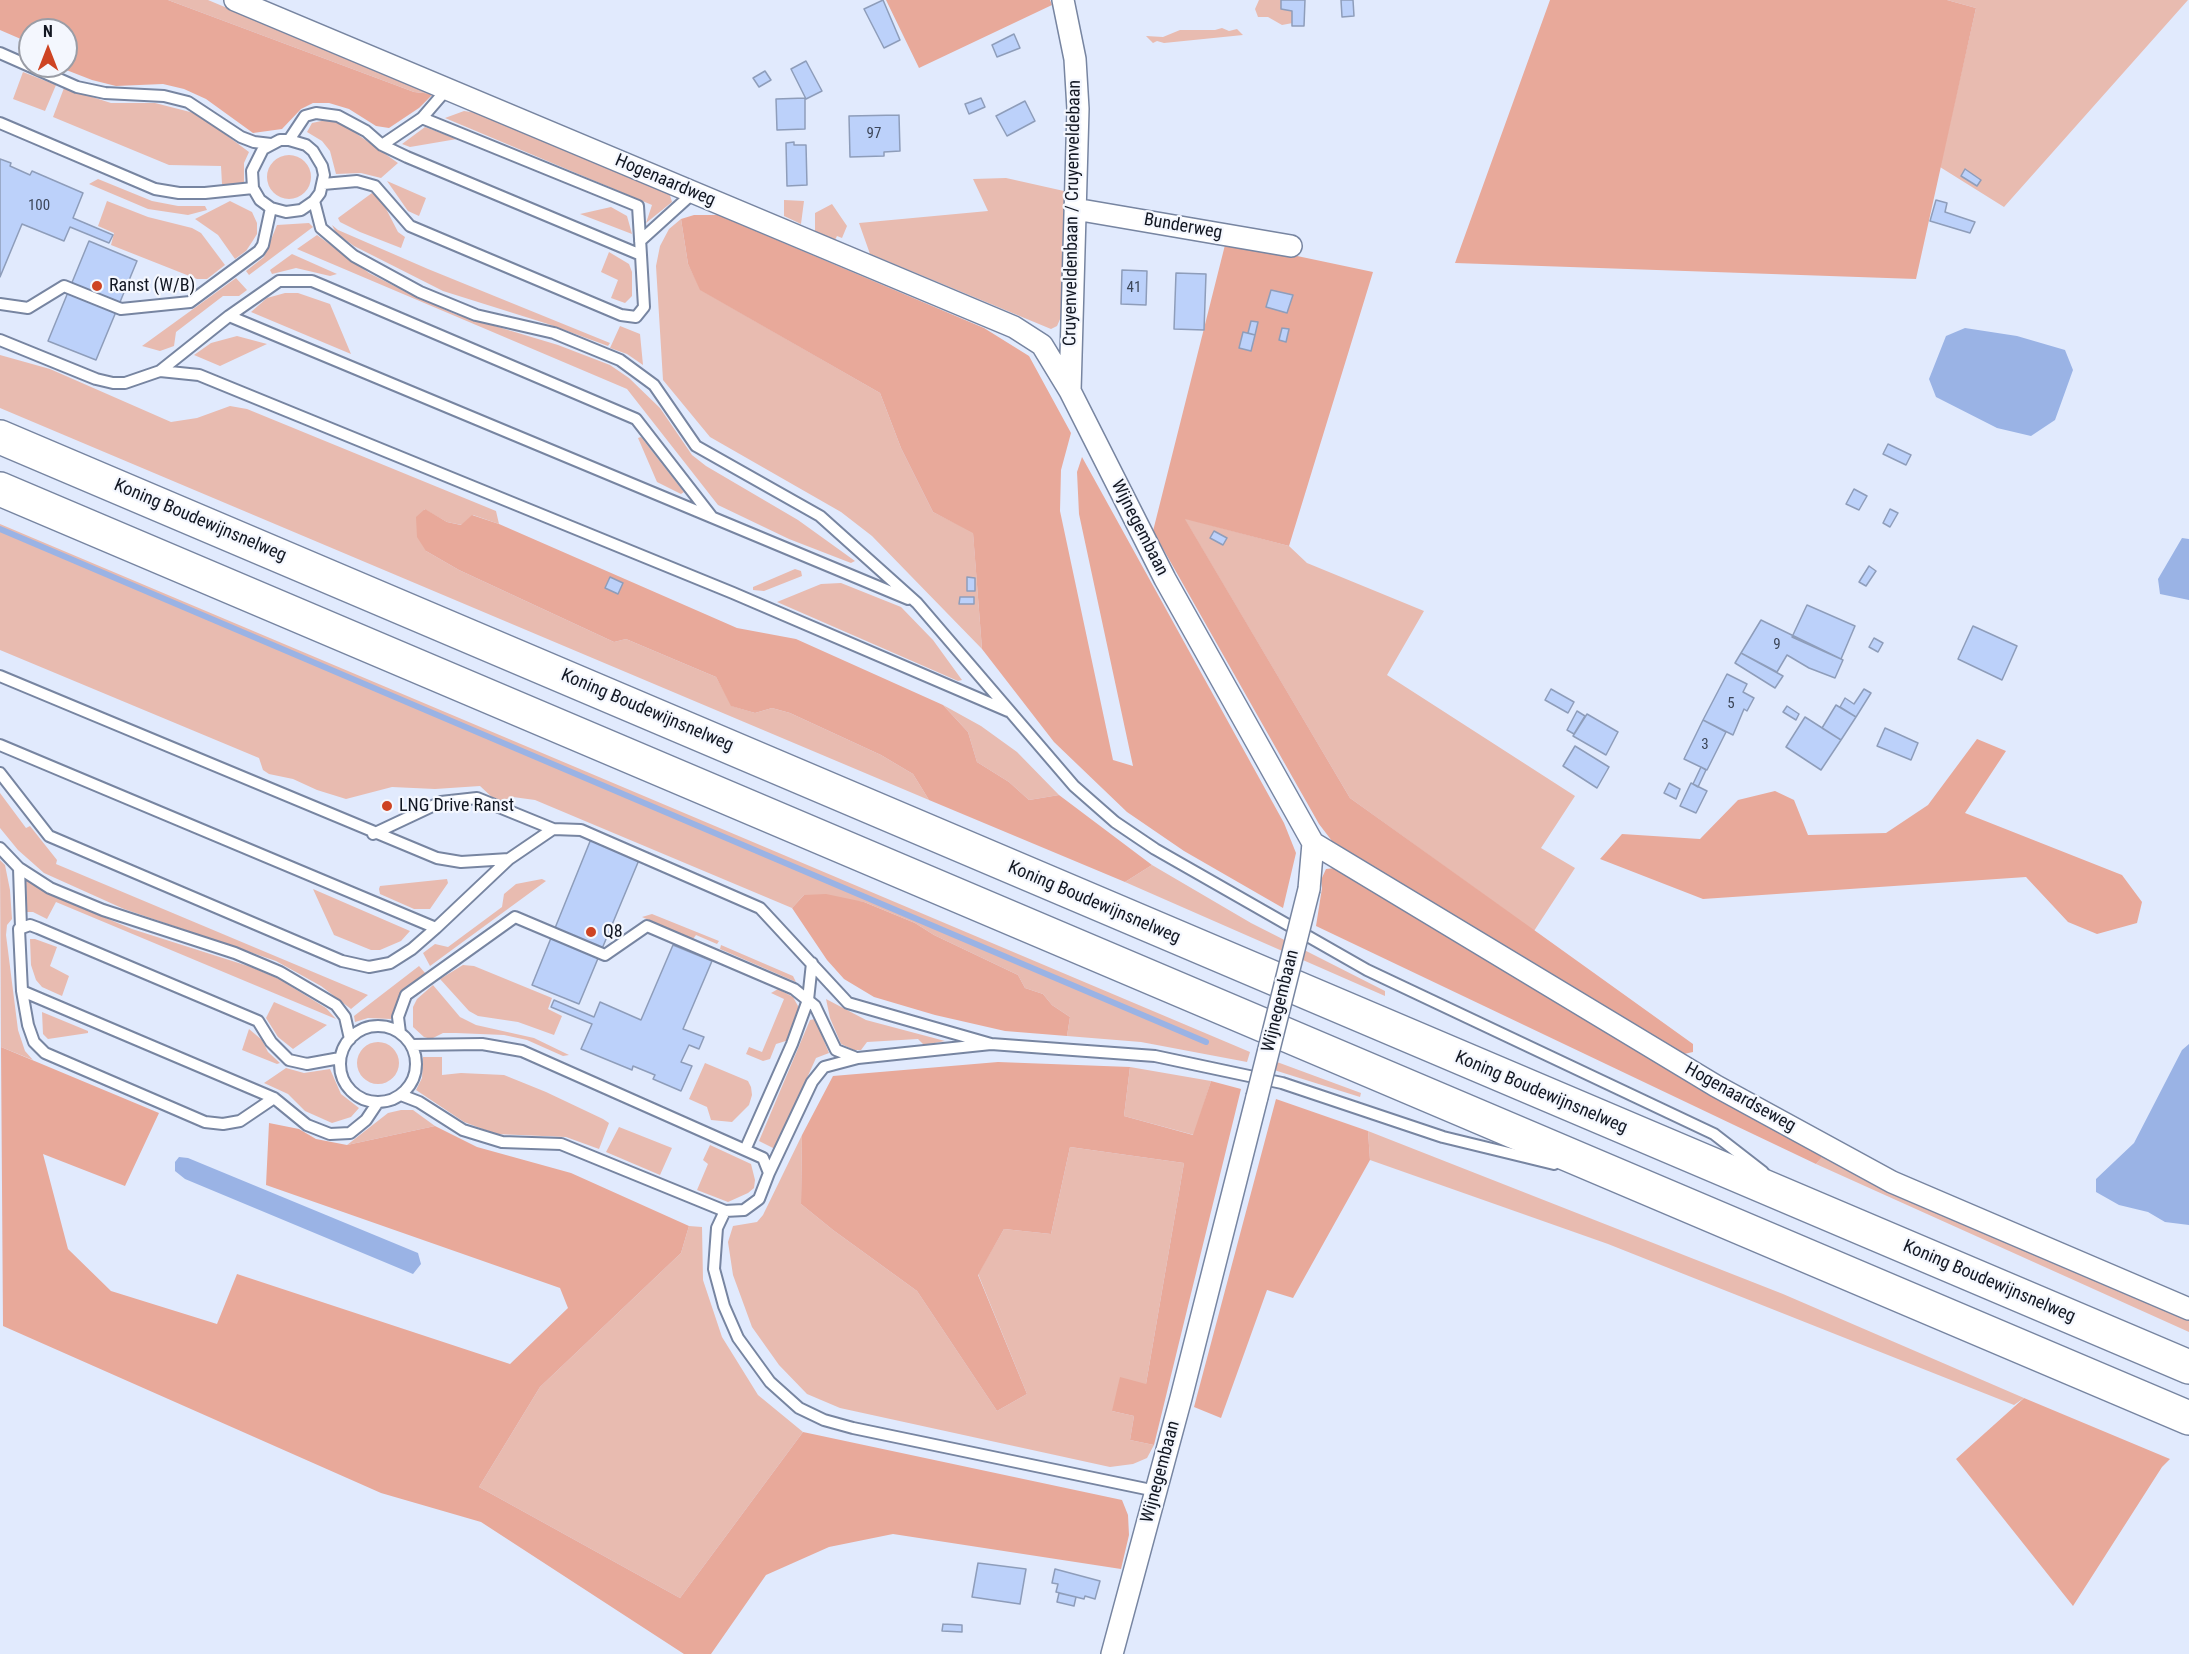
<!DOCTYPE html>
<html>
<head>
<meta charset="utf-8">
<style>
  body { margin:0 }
  #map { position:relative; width:2189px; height:1654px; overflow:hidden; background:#e1eafd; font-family:"Roboto Condensed",sans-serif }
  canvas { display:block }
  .north { position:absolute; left:18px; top:18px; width:60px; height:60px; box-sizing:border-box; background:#f4f7fe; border:2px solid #9a9da6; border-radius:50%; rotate:0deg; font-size:16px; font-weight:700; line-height:24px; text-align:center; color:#121722 }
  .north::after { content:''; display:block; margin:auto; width:21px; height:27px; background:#ce4423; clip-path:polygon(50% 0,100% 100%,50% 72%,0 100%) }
</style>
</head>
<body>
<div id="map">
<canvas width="2189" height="1654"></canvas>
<div class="north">N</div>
</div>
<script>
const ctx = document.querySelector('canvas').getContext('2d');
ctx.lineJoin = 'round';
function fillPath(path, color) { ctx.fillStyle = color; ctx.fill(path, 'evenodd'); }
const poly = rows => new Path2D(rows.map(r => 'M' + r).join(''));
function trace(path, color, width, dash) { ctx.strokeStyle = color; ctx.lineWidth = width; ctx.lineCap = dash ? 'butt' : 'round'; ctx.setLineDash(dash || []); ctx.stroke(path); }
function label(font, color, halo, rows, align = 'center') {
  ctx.font = font + ' "Roboto Condensed",sans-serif'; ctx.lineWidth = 4.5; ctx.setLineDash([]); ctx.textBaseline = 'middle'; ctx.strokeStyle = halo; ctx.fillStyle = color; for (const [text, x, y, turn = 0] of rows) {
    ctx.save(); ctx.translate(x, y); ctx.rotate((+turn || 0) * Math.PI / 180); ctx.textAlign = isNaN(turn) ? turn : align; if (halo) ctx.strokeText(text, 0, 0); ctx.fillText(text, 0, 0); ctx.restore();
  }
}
fillPath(poly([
  [168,0,208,0,433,94,414,92],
  [1259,0,1298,0,1298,22,1282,25,1268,17,1258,17,1255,9],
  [1947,0,2188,0,2004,207,1940,167,1976,8],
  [1222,28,1229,31,1237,29,1243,35,1164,43,1157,41,1153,43,1146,36,1163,37,1180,30,1215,30],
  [23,72,56,85,45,111,13,99],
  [64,88,111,103,155,103,198,114,249,152,244,163,244,184,222,184,221,166,169,165,53,117],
  [464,111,478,113,669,192,672,202,646,223,652,205,445,118],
  [326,120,340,122,398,163,381,178,361,173,336,174,330,151,322,141,307,132,312,123],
  [425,127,457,139,410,147,402,144],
  '267 177a22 22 0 1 1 44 0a22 22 0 1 1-44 0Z',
  [1006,178,1064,191,1061,317,1057,326,1051,329,870,254,859,223,988,211,973,179],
  [98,179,152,201,178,206,205,206,207,210,188,215,148,209,89,184],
  [387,181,426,198,419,216,408,211],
  [372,193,382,201,398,232,405,237,401,248,360,232,340,222,338,218],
  [784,200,804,201,801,224,784,216],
  [107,201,148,217,192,228,201,233,225,265,207,279,197,279,111,245,114,233,98,226],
  [230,201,252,212,257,223,257,234,252,242,246,251,235,259,218,235,195,219],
  [832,204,847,226,842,238,837,236,835,240,815,231,815,213],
  [611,207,627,216,632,234,580,214],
  [681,219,688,264,701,290,880,393,901,448,933,512,973,532,982,649,872,536,841,512,710,437,663,380,656,266,660,246,669,229],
  [309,223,313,227,249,275,246,271,264,257,277,225],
  [332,225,338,230,428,269,610,343,608,346,548,324,443,291,354,246,336,233],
  [317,235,369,273,408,293,455,314,558,345,610,365,629,378,660,408,692,455,706,466,798,520,855,561,851,563,789,539,718,505,627,389,297,249],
  [609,252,629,264,632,272,632,296,625,303,611,298,618,280,601,272],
  [292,254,337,274,330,276,296,268,272,274,270,270],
  [236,278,247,290,239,296,223,296,176,332,174,346,160,351,142,346],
  [285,293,298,293,330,304,351,354,251,312,267,298],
  [620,326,640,334,643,365,627,354,610,348],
  [237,336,267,344,220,366,194,355,211,343],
  [0,355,50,369,171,422,197,418,230,406,247,409,496,511,499,524,473,515,462,525,447,522,424,509,426,551,459,570,614,642,626,639,716,677,732,706,755,713,772,708,790,713,881,755,913,774,929,800,0,408],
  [641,437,684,492,681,494,657,482,638,438],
  [1184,518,1289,546,1307,563,1424,611,1387,675,1575,796,1541,848,1575,868,1534,931,1350,798],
  [0,524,1250,1052,1247,1062,1141,1042,1067,1036,1070,1017,1052,1005,1043,994,1025,988,1018,975,934,935,915,923,864,902,804,895,792,908,535,800,513,797,500,801,495,800,480,786,435,789,392,787,346,799,317,790,293,779,269,774,263,770,259,758,0,650],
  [795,569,801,571,802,576,764,591,753,590,753,587],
  [841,583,901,607,933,640,962,680,958,681,777,602,821,584],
  [943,705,981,726,1017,752,1059,795,1029,800,1009,782,977,762,968,732],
  [0,793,26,828,30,826,57,860,56,864,368,995,351,1009,321,986,276,961,124,909,44,873,18,850,0,828],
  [0,860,5,865,10,890,12,919,7,925,6,935,18,1030,25,1051,33,1060,1,1047],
  [1152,865,1251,923,1385,991,1385,996,1125,882],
  [447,879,448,883,430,909,414,909,380,894,379,889,380,886],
  [542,879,546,881,430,966,423,953,435,944,448,947,502,907,504,894,516,884],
  [26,880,53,896,132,929,251,967,279,979,326,1008,336,1019,56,902,47,919,33,912,27,912],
  [313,889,410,931,401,941,380,950,371,950,334,935],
  [652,914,719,941,717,944,696,935,693,939,642,917],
  [30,939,35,939,57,947,50,966,69,976,62,996,42,987,36,980,31,965],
  [721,945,793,976,796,982,720,949],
  [463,965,474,966,552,998,548,1009,562,1016,554,1035,518,1022,478,1016,469,1011,440,979],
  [419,966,426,974,402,991,391,1019,368,1018,355,1022,354,1016],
  [433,985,460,1017,476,1025,534,1038,569,1055,563,1056,527,1040,504,1035,456,1033,443,1033,431,1039,424,1037,413,1027,413,1007,417,999],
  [778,989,793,997,798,1006,798,1014,789,1040,776,1044,770,1059,763,1061,746,1054,749,1047,762,1052,784,999,771,993],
  [826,999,866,1020,945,1041,924,1045,918,1039,867,1042,861,1050,854,1050,841,1044,830,1018],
  [274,1002,327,1025,293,1049,278,1037,266,1018],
  [42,1012,88,1031,88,1033,48,1039,43,1034],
  [815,1019,829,1053,816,1058,775,1149,759,1141,810,1020],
  [249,1029,262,1040,268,1052,280,1063,277,1064,242,1050],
  '357 1063a21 21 0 1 1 42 0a21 21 0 1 1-42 0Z',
  [423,1057,442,1057,442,1075,461,1073,504,1075,546,1092,603,1119,609,1123,599,1149,566,1137,496,1134,464,1122,416,1090,422,1078],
  [1277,1062,1361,1093,1360,1097,1274,1070],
  [705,1063,748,1081,751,1087,752,1095,749,1105,732,1122,711,1120,707,1107,689,1099],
  [1130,1067,1211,1081,1194,1135,1124,1116],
  [286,1068,304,1073,330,1069,341,1094,359,1108,351,1117,332,1123,305,1111,288,1094,264,1083],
  [401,1110,413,1110,435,1126,347,1145,388,1113],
  [619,1127,672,1148,660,1175,606,1152],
  [1368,1131,1783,1294,2024,1398,2014,1405,1608,1244,1370,1160],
  [802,1135,801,1204,833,1230,917,1291,997,1411,1027,1394,978,1274,1004,1229,1051,1234,1070,1147,1184,1163,1146,1384,1112,1411,1134,1416,1130,1440,1154,1445,1147,1458,1133,1464,1110,1467,840,1408,807,1394,779,1365,752,1327,733,1275,728,1242,733,1226,757,1222,763,1215],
  [710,1145,751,1164,755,1180,754,1188,748,1193,728,1202,697,1190,708,1164,703,1160],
  [1824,1155,2189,1316,2189,1332,1816,1164],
  [689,1226,702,1227,703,1280,722,1337,758,1395,803,1432,680,1598,479,1487,540,1387,681,1253]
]), '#e8bbb0');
fillPath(poly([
  [0,0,168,0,414,92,433,94,419,108,389,128,376,126,349,109,329,103,313,103,301,109,282,129,253,133,206,99,184,89,163,84,116,86,92,80,56,66,66,66,66,30,30,30,30,43,0,30],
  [886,0,1050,0,1052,5,919,68],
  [1550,0,1947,0,1976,8,1916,279,1455,263],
  [694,215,718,215,984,328,1029,356,1071,433,1061,470,1060,511,1113,760,1133,766,1079,514,1077,472,1082,457,1284,823,1296,853,1283,908,1184,851,1127,812,1054,742,982,649,973,533,933,512,901,448,880,393,700,290,688,264,681,219],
  [1226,241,1373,272,1289,546,1185,519,1350,798,1693,1044,1693,1052,1684,1054,1668,1047,1332,841,1319,824,1153,531],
  [425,509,447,522,461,525,472,515,499,524,737,628,796,639,943,705,968,732,977,762,1009,782,1029,800,1059,795,1152,865,1125,882,929,800,913,774,881,755,790,713,772,708,755,713,731,706,716,677,626,639,614,642,459,570,426,551,417,537,416,517],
  [1977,739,2006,751,1965,813,2122,875,2142,902,2137,923,2097,934,2068,922,2026,877,1703,899,1600,859,1622,834,1700,839,1738,800,1775,791,1794,800,1808,835,1886,833,1928,805],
  [1335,868,1824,1155,1816,1164,1316,926,1322,888,1321,880,1326,869],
  [826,894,864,902,915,923,934,935,1018,975,1025,988,1043,994,1052,1005,1070,1017,1067,1036,1005,1031,935,1015,874,997,844,979,827,960,792,908,804,895],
  [1,1047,159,1113,125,1186,43,1154,68,1249,111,1291,217,1324,237,1274,510,1364,568,1308,560,1288,266,1185,269,1123,299,1129,316,1139,347,1145,435,1126,477,1147,571,1173,689,1226,681,1253,540,1387,479,1487,680,1598,803,1432,1122,1500,1128,1515,1129,1535,1121,1569,893,1534,829,1547,766,1575,711,1654,684,1654,481,1522,381,1493,3,1326],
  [998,1062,1130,1067,1124,1116,1193,1135,1211,1081,1241,1089,1154,1445,1130,1440,1134,1416,1112,1411,1120,1377,1146,1384,1184,1163,1070,1147,1051,1234,1004,1229,978,1275,1027,1394,997,1411,917,1291,833,1230,801,1204,802,1135,833,1076],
  [1276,1099,1368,1131,1370,1160,1293,1298,1267,1290,1221,1418,1194,1407],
  [2024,1398,2170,1459,2162,1467,2073,1606,1956,1459]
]), '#e8a99a');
fillPath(poly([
  [1965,328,2017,336,2065,350,2073,370,2055,420,2031,436,1997,428,1936,397,1929,379,1946,336],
  [2182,538,2189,539,2189,600,2160,594,2158,579],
  [2189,1044,2189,1225,2165,1222,2148,1212,2119,1205,2096,1192,2096,1179,2134,1143,2182,1050],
  [179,1157,188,1158,418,1253,421,1264,413,1274,185,1179,175,1171,175,1162]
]), '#9ab3e5');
trace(poly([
  [0,529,1206,1042]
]), '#9ab3e5', 6);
const building = poly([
  [883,0,900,40,884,48,864,9,883,0],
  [1281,0,1305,0,1304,26,1292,26,1292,11,1281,9,1281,0],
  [1341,0,1353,0,1354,16,1342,17,1341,0],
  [1014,34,1020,48,997,57,992,45,1014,34],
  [806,61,822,91,806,99,791,69,806,61],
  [765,71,771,80,759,87,753,78,765,71],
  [805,98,805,129,777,130,776,99,805,98],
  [981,98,985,107,969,114,965,104,981,98],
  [1025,101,1035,121,1007,136,996,116,1025,101],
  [899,115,900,151,884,152,884,156,850,157,849,116,899,115],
  [794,142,794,145,806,145,807,185,787,186,786,143,794,142],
  [0,159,11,163,10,166,30,175,32,171,83,193,73,218,113,235,109,243,70,227,64,241,22,224,0,277,0,159],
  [1965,169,1981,180,1977,186,1961,176,1965,169],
  [1936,200,1947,203,1945,212,1975,222,1970,233,1930,221,1936,200],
  [89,241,137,261,96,360,48,341,89,241],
  [1122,270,1147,271,1146,305,1121,304,1122,270],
  [1176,273,1206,274,1204,330,1174,329,1176,273],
  [1271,290,1293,295,1287,313,1266,307,1271,290],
  [1251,321,1258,322,1255,335,1248,333,1251,321],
  [1282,328,1289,329,1286,342,1279,340,1282,328],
  [1243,332,1255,335,1251,351,1239,348,1243,332],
  [1888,444,1911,455,1906,465,1883,454,1888,444],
  [1854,489,1867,496,1859,510,1846,504,1854,489],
  [1890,509,1898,513,1890,527,1883,523,1890,509],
  [1214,531,1227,538,1223,545,1210,538,1214,531],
  [1869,566,1876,571,1866,586,1859,582,1869,566],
  [610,577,623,583,618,594,605,588,610,577],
  [967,577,975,578,975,591,967,591,967,577],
  [960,597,974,597,974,604,959,604,960,597],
  [1807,605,1855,626,1841,659,1792,637,1807,605],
  [1761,620,1843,660,1835,678,1809,668,1787,655,1777,672,1741,653,1761,620],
  [1973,626,2017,646,2002,680,1958,659,1973,626],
  [1874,638,1883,643,1878,652,1869,647,1874,638],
  [1741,653,1783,676,1775,688,1735,663,1741,653],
  [1727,674,1747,684,1743,692,1754,698,1747,711,1744,709,1733,735,1703,720,1727,674],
  [1551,689,1574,702,1568,713,1545,700,1551,689],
  [1864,689,1871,693,1856,717,1840,707,1845,698,1854,704,1864,689],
  [1836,705,1856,717,1841,740,1822,728,1836,705],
  [1787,706,1799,714,1796,720,1783,712,1787,706],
  [1577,711,1585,716,1574,734,1567,730,1577,711],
  [1587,714,1618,732,1606,755,1573,736,1587,714],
  [1805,717,1841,740,1821,770,1786,747,1805,717],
  [1703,720,1726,732,1707,770,1684,759,1703,720],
  [1885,728,1918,743,1911,760,1877,746,1885,728],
  [1575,746,1609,767,1597,788,1563,766,1575,746],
  [1701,767,1706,770,1698,787,1693,784,1701,767],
  [1669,783,1680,789,1676,799,1664,793,1669,783],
  [1691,783,1707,791,1696,813,1680,806,1691,783],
  [591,839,639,860,579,1004,532,985,591,839],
  [673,945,712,961,683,1029,704,1037,699,1049,689,1045,681,1062,692,1066,681,1091,653,1079,655,1075,633,1066,632,1070,581,1049,592,1024,551,1007,554,1000,594,1017,600,1002,641,1020,673,945],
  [978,1563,1026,1569,1020,1604,972,1597,978,1563],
  [1055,1569,1100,1581,1095,1599,1085,1596,1084,1599,1056,1592,1058,1584,1052,1583,1055,1569],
  [1059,1593,1076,1597,1074,1606,1057,1602,1059,1593],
  [943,1624,962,1625,962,1632,942,1631,943,1624]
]);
fillPath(building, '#bcd1fa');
trace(building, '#8e9dba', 1.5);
const service = poly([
  [0,53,77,87,105,93,164,96,188,102,241,137,254,142,271,144],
  [422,118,447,89],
  [0,123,155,189,179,193,205,193,253,188],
  [289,140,305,116,316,113,338,116,366,131,382,145,407,157,641,255,644,307,636,317,621,315,410,226,375,186,357,181,323,184],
  [382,145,422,118,638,206,641,255],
  [314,201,301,210,286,212,271,208,260,200,253,188,252,171,263,149,280,140,289,140,306,145,313,151,322,166,324,175,320,193,314,201,321,228,354,256,420,292,476,315,554,333,620,360,654,385,696,446,820,516,917,603,1074,786,1115,822,1155,849,1367,970,1714,1134,1763,1172],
  [640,241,693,193],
  [0,304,28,308,64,286,121,309,190,302,259,251,263,245,271,208],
  [229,316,279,281,312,281,324,286,636,419,712,517],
  [0,340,96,379,113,383,125,383,160,371,199,375,733,593,1008,711],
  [160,371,229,316,908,599],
  [0,676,437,858,461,862,509,859],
  [0,745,436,928,509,859,553,829,581,830,760,908,848,1003,991,1044],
  [0,773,49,836,342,961,369,967,390,963,412,949,436,928],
  [373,834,441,802,477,798,553,829],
  [0,848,19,868,50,888,103,910,235,953,280,972,336,1005,345,1017,350,1039],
  [19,868,21,928],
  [22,991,274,1098,307,1125,330,1134,350,1133,366,1120,378,1102],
  '340 1064a38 38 0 1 1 76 0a38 38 0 1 1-76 0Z',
  [400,1033,398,1017,406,995,515,917,605,955,647,926,794,989,815,1006,836,1050,854,1057],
  [411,1045,482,1044,522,1051,745,1150,792,1044,808,1000,812,963],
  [401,1095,419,1102,463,1130,502,1142,561,1144,725,1211,744,1210,759,1199,769,1173,763,1158,745,1150],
  [274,1098,240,1121,223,1124,205,1122,45,1053,34,1042,28,1025,22,991,19,929,30,925,38,928,258,1021,271,1042,289,1060,307,1064,340,1058],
  [769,1173,812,1082,824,1067,858,1058,991,1044,1155,1056,1282,1083,1443,1137,1554,1164],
  [725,1211,717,1228,714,1269,724,1306,738,1338,770,1382,799,1408,824,1420,853,1428,1156,1491]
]);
const minor = poly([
  [235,0,1014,327,1042,345,1070,391,1165,579,1313,843,1309,889],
  [1063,0,1075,59,1078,109,1070,391],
  [1075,209,1291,246],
  [1313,843,1716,1086,1892,1182,2189,1309],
  [1112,1654,1181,1398,1257,1097]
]);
const motorway = poly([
  [0,437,2189,1367],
  [0,489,2189,1418]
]);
trace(service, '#7785a1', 14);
trace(minor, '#7785a1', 24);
trace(motorway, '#7785a1', 36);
trace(service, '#fff', 10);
trace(minor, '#fff', 21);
trace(motorway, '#fff', 33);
const minorBridge = poly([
  [1257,1097,1309,889]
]);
trace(minorBridge, '#7785a1', 24, []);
trace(minorBridge, '#fff', 21);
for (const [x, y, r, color] of [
  [97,286,6,"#ce4423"],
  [387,806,6,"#ce4423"],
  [591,932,6,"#ce4423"]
]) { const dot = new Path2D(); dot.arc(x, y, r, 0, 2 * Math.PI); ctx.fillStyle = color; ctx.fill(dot); trace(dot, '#f4f7fe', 2); }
label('15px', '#3c4658', null, [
  ["97",874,134],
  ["100",39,206],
  ["41",1134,288],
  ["9",1777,645],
  ["5",1731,704],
  ["3",1705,745]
]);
label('18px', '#121722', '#f4f7fe', [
  ["Hogenaardweg",665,181,23],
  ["Cruyenveldenbaan / Cruyenveldebaan",1073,213,-89],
  ["Bunderweg",1183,227,10],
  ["Koning Boudewijnsnelweg",200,521,23],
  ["Wijnegembaan",1139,528,63],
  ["Koning Boudewijnsnelweg",647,711,23],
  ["Koning Boudewijnsnelweg",1094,903,23],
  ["Wijnegembaan",1281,1001,-76],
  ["Koning Boudewijnsnelweg",1541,1093,23],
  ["Hogenaardseweg",1740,1098,29],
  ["Koning Boudewijnsnelweg",1989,1282,23],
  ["Wijnegembaan",1161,1472,-75]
]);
label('18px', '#121722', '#f4f7fe', [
  ["Ranst (W/B)",109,286],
  ["LNG Drive Ranst",399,806],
  ["Q8",603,932]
], 'left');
</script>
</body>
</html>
